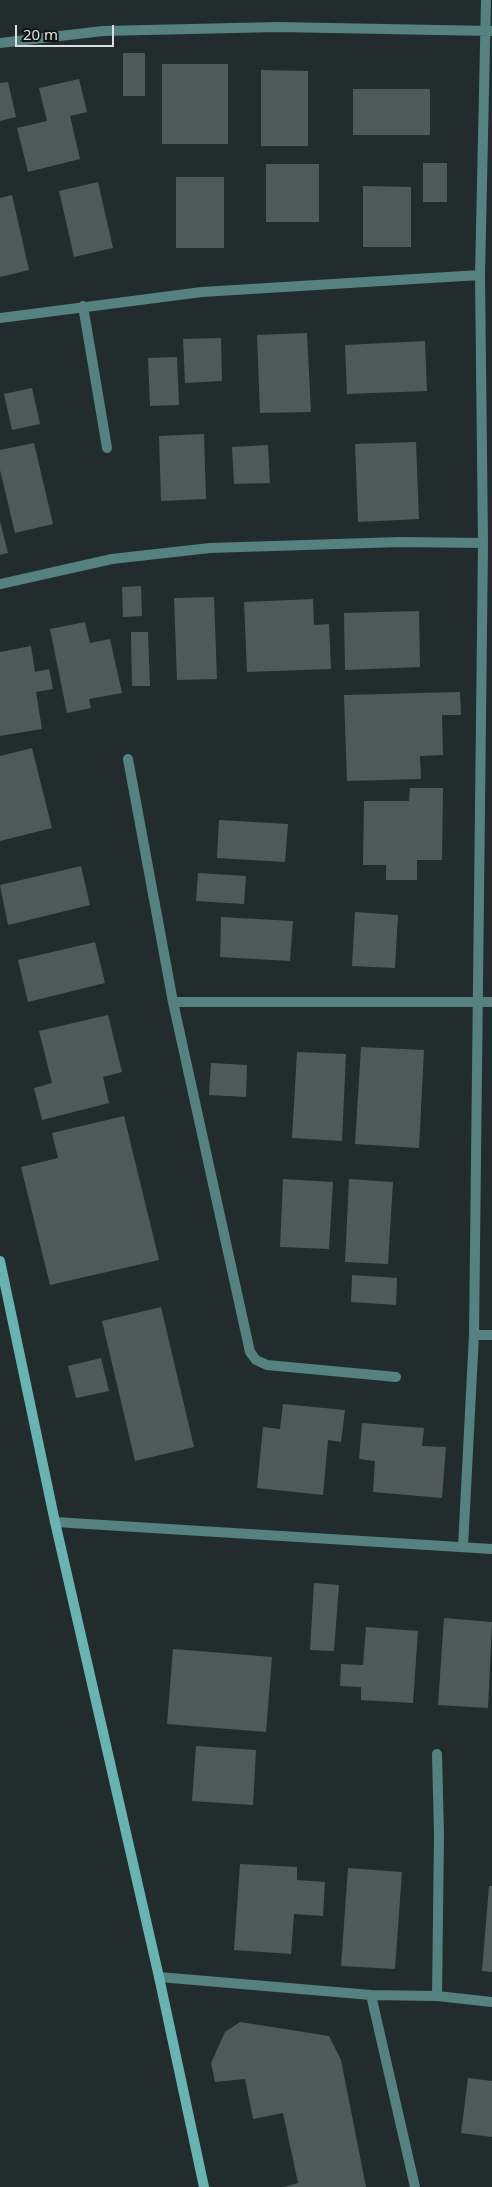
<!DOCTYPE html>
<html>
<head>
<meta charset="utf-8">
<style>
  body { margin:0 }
  #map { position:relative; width:492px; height:2187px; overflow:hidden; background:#232c2c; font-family:"Noto Sans",sans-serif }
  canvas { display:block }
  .scale { position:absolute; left:15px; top:25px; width:99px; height:22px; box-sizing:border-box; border:2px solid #dae0e0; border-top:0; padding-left:6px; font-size:15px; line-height:18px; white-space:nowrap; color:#dae0e0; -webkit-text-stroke:4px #101414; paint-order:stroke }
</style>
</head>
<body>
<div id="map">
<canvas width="492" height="2187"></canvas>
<div class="scale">20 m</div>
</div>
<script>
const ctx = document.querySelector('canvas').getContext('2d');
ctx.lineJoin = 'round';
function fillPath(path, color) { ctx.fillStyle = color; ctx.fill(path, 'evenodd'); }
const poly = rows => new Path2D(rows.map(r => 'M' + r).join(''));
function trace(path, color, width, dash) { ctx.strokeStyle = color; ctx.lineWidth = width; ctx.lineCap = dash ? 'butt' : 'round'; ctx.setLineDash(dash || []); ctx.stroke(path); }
fillPath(poly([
  [123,53,145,53,145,96,123,96],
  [162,64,228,64,228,144,162,144],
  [261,70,308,71,308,146,261,146],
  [79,79,87,112,70,116,80,159,28,172,17,128,47,121,39,88],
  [8,82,16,117,0,121,0,83],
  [353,89,430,89,430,135,353,135],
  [423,163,447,163,447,202,423,202],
  [266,164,319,164,319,222,266,222],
  [176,177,224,177,224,248,176,248],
  [98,182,113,248,74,257,59,191],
  [363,186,411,187,411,247,363,247],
  [12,195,29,270,0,277,0,198],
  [307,333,311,412,260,413,257,335],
  [221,338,222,381,185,383,183,339],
  [425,341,427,391,347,394,345,345],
  [177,357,179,405,150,406,148,358],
  [32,388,40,424,12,430,4,394],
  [204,434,206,499,161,501,159,436],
  [416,442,419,519,358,522,355,444],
  [34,443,53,524,15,533,0,470,0,450],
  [268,445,270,483,234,484,232,447],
  [0,521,8,553,0,555],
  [141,586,142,616,123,617,122,587],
  [214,597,217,679,177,680,174,598],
  [313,599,314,625,329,624,331,669,247,672,244,602],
  [419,611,420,667,345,670,344,613],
  [85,622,90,643,110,639,122,693,89,699,91,708,67,713,50,629],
  [131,632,148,632,150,686,132,686],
  [31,646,35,672,49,669,53,689,36,692,42,729,0,736,0,652],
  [460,692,461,715,442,715,443,755,420,756,421,779,347,781,344,695],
  [32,748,52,828,0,841,0,756],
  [410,788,443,788,442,860,417,860,417,880,386,880,386,865,363,865,364,801,409,801],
  [219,820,288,824,285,862,217,858],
  [81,866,90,905,8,925,0,885],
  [198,873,246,876,244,904,196,901],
  [355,912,398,915,395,968,352,966],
  [221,917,293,921,290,961,220,957],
  [95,942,105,983,28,1002,18,960],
  [108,1015,122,1072,103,1077,109,1103,42,1120,34,1088,52,1083,39,1031],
  [361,1047,424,1050,419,1148,355,1144],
  [297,1052,346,1054,342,1141,292,1138],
  [211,1063,247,1065,246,1097,209,1095],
  [124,1116,159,1260,50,1285,21,1167,58,1158,52,1133],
  [283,1179,333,1182,329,1249,280,1247],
  [349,1179,393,1182,388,1264,345,1262],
  [352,1275,397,1278,396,1305,351,1302],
  [161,1307,194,1447,135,1461,102,1321],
  [101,1358,109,1391,76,1398,68,1366],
  [283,1404,345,1410,341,1442,328,1440,323,1495,257,1488,263,1427,280,1429],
  [362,1423,424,1428,422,1446,446,1447,442,1498,373,1492,375,1461,359,1459],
  [314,1583,339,1585,334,1651,310,1650],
  [444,1618,492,1622,488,1708,438,1705],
  [366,1627,418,1631,413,1703,361,1700,361,1687,340,1686,341,1664,363,1665],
  [173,1649,272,1657,266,1732,167,1724],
  [196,1746,256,1750,253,1805,192,1801],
  [240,1864,297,1867,297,1880,325,1882,323,1916,294,1914,291,1954,234,1950],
  [348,1868,402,1872,395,1969,341,1966],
  [489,1886,492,1886,492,1972,482,1971],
  [240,2022,329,2036,341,2060,366,2187,284,2187,298,2183,283,2113,253,2119,245,2079,215,2082,211,2063,225,2032],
  [468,2078,492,2081,492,2137,461,2133]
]), '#4f5959');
trace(poly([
  [0,43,103,31,278,27,491,31],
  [83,306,107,448],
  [0,318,202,292,480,275],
  [0,584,112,559,210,548,400,542,483,543],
  [128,759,173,1002,250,1352,256,1360,267,1365,396,1377],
  [173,1002,492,1002],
  [474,1335,492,1335],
  [55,1522,492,1549],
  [463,1547,474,1335,483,543,480,275,486,0],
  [159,1977,371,1995,437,1996,492,2002],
  [371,1995,415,2187],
  [437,1996,439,1834,437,1754]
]), '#558181', 10);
trace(poly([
  [0,1261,55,1522,159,1977,204,2187]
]), '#6ab3b3', 10);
</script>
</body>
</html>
